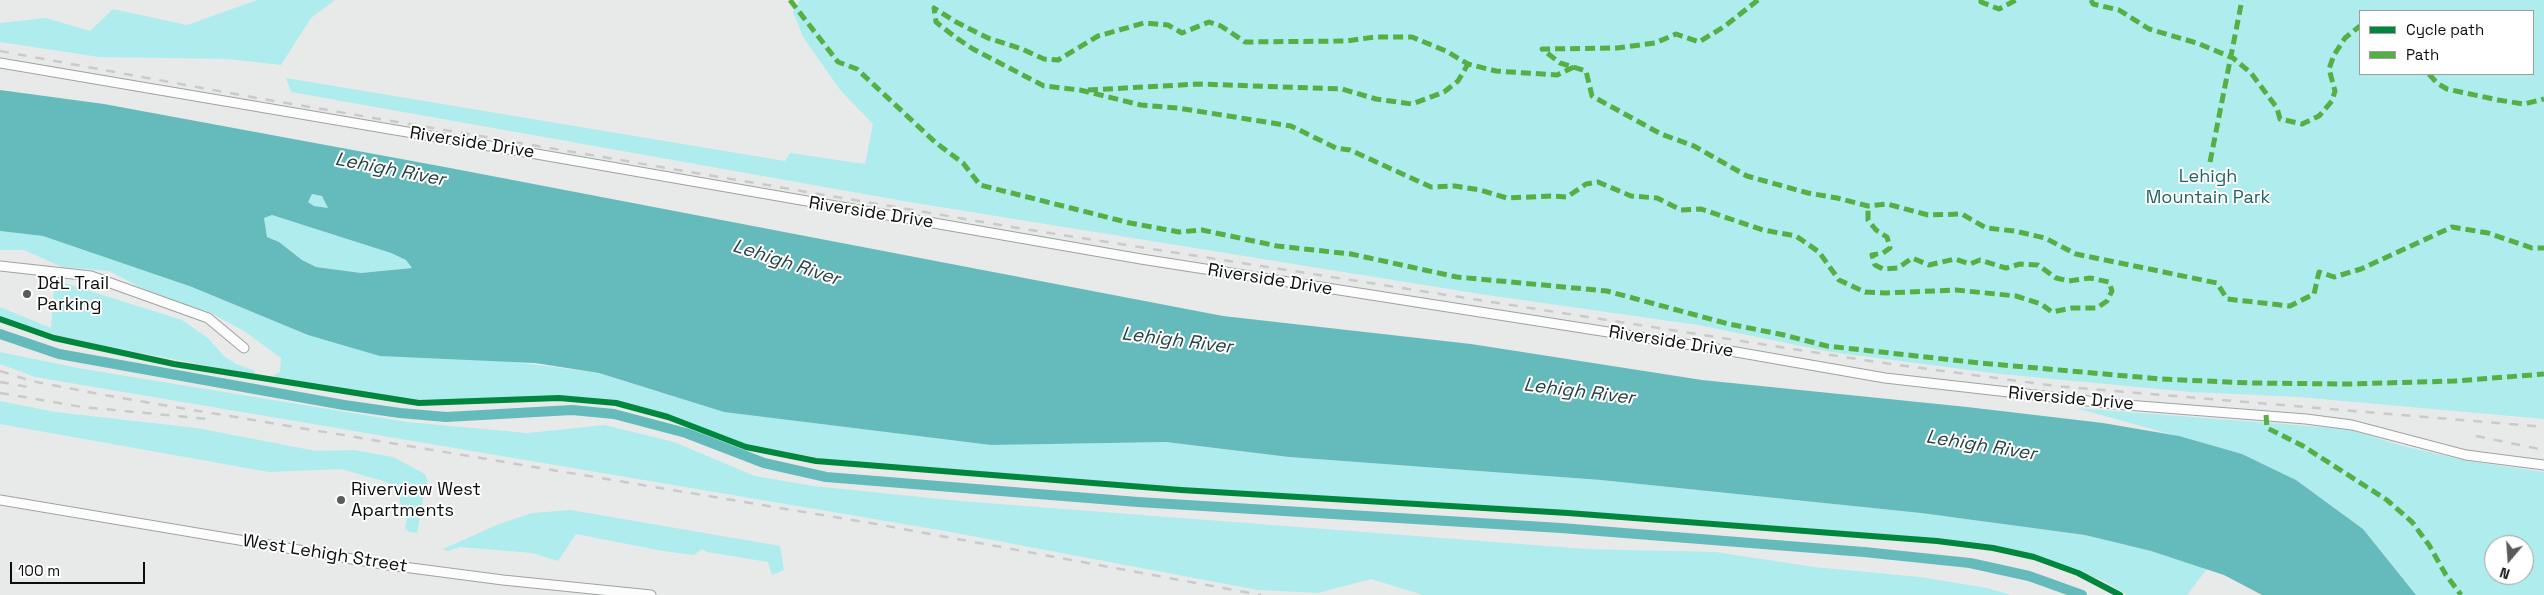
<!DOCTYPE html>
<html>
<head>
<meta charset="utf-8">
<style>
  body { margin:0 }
  #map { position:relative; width:2544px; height:595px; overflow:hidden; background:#e8eaea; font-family:"Space Grotesk",sans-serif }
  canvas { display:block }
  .legend { position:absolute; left:2359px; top:10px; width:175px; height:65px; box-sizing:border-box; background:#fff; border:1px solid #9e9e9e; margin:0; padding:6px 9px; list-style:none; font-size:15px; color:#0c0d0d }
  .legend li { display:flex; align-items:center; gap:10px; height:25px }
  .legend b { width:25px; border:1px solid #9e9e9e }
  .north { position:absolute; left:2484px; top:535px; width:50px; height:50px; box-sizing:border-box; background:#fff; border:1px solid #9e9e9e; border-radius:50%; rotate:198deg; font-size:14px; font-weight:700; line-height:20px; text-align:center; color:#0c0d0d }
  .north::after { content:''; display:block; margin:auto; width:18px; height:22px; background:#595a5a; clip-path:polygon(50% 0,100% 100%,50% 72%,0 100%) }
  .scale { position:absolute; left:10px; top:562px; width:135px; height:22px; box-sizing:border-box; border:2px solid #0c0d0d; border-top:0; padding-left:6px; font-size:15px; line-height:18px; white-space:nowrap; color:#0c0d0d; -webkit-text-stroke:4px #fff; paint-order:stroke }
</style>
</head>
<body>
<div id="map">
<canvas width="2544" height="595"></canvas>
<ul class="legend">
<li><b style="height:6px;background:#00873e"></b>Cycle path</li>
<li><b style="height:6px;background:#54b044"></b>Path</li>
</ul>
<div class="north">N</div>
<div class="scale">100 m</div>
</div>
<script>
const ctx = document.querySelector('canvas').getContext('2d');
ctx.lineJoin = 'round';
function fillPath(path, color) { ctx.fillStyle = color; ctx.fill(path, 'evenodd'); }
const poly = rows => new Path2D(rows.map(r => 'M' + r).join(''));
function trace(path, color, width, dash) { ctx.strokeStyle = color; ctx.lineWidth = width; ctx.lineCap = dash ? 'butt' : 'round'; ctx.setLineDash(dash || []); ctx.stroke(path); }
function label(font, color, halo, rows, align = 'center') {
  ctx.font = font + ' "Space Grotesk",sans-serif'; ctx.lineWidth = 4; ctx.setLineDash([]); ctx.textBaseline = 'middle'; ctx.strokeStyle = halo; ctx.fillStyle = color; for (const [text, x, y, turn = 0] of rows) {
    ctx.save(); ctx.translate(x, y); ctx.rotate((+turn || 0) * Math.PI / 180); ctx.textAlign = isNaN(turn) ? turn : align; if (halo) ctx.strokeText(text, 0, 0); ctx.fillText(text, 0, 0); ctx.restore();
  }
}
fillPath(poly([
  [257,0,335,0,311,18,281,65,229,59,99,57,0,42,0,23,46,18,90,31,113,9,187,25],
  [800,0,2544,0,2544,419,2299,397,2191,392,2000,374,1831,352,1698,325,1480,294,909,202,291,92,286,78,785,161,790,153,865,164,873,124,841,91,803,37,793,12],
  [2360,11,2533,11,2533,74,2360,74],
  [312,194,322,196,328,208,314,206,308,202],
  [272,215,391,253,406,260,412,268,361,273,316,267,302,260,279,242,267,237,264,218],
  [0,231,43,236,192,287,308,335,599,373,724,412,991,445,1166,442,1289,457,1601,480,1921,513,2085,535,2151,551,2207,569,2187,595,2127,595,2104,581,2034,555,2003,548,1962,542,1657,517,1195,489,829,460,749,445,668,415,619,402,546,397,469,401,418,400,386,396,276,378,274,375,280,372,281,358,244,331,209,312,155,295,109,271,62,267,24,250,0,250],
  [55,280,182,320,208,338,224,356,236,364,253,370,256,375,99,345,52,334,0,317,0,307,51,328],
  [0,352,78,368,407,422,527,433,605,425,674,442,755,476,813,486,960,501,1586,549,1716,552,1814,567,1920,577,1987,588,2011,595,1423,595,1371,579,1318,593,1258,590,945,531,35,377,0,364],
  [0,401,55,412,197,428,316,451,354,450,393,457,425,474,428,482,425,488,417,533,409,532,405,528,409,506,400,504,400,489,383,481,341,469,269,472,0,424],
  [2076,408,2348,429,2403,446,2468,461,2544,472,2544,595,2416,595,2363,529,2296,480,2242,454],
  [2494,545,2524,545,2524,575,2494,575],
  [571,510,780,546,784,570,772,575,768,562,707,552,702,549,694,555,663,551,576,534,558,561,532,553,460,547,448,551,443,549,499,524,532,513]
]), '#afeced');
fillPath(poly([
  [0,90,104,104,450,168,1223,316,1471,344,1702,380,1967,407,2103,423,2179,436,2242,454,2296,480,2363,529,2416,595,2262,595,2224,575,2151,551,2085,535,1921,513,1601,480,1289,457,1166,442,991,445,724,412,599,373,535,363,380,356,308,335,192,287,43,236,0,231],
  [312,194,322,196,328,208,314,206,308,202],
  [272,215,391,253,406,260,412,268,361,273,316,267,302,260,279,242,267,237,264,218]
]), '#65babc');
trace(poly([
  [0,334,59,354,344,405,400,413,446,417,572,410,614,414,686,433,764,463,826,477,1138,502,1561,528,1864,552,1970,563,2029,576,2082,595]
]), '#65babc', 10);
const minor = poly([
  [0,63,519,151,1141,259,1736,352,1885,378,2114,404,2306,419,2352,425,2466,455,2544,465],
  [0,266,91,276,208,318,244,348],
  [0,500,388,565,503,580,651,595]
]);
trace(minor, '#a0a2a2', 11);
trace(minor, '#fcfcfc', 9);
trace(poly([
  [0,51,257,98,1024,229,1876,362,2056,386,2544,427],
  [0,371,31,381,115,397,876,524,1261,595],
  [0,382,34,388],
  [0,393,82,407,208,419],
  [2476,436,2544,450]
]), '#c9cbcb', 2.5, [9, 9]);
trace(poly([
  [790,0,838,62,857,69,936,143,963,163,980,185,1130,223,1179,232,1202,230,1277,246,1351,254,1457,277,1607,291,1729,324,1784,335,1827,346,1980,363,2161,379,2251,383,2348,384,2455,381,2544,374],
  [1758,0,1725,26,1699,42,1676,34,1655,43,1617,48,1542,49,1560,63,1586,71,1592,96,1661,134,1694,146,1747,176,1808,193,1837,198,1868,206,1887,204,1928,215,1962,214,1986,228,2015,231,2045,238,2076,254,2217,283,2227,299,2290,306,2314,294,2319,272,2334,277,2361,269,2452,227,2488,233,2532,248,2544,248],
  [1981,0,1981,2,1999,9,2016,0],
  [2091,0,2093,4,2119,10,2149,29,2197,43,2233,58,2251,73,2277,108,2280,119,2302,124,2319,116,2332,101,2335,91,2329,69,2334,55,2345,38,2360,26],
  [1574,67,1557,75,1496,71,1468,64,1446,51,1412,37,1375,37,1346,41,1245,42,1221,26,1209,22,1182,33,1168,25,1144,23,1098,36,1058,60,1044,59,1022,49,988,38,956,22,934,8,936,22,955,37,973,49,1044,86,1080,90,1141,105,1178,108,1291,126,1336,148,1350,150,1431,187,1455,186,1480,190,1507,198,1551,196,1567,197,1586,184,1598,182,1631,196,1657,198,1681,210,1701,209,1763,230,1796,236,1819,252,1839,280,1865,292,1886,293,1956,290,2016,296,2041,304,2052,312,2072,308,2097,308,2107,301,2112,291,2109,282,2090,278,2069,281,2056,278,2038,265,2020,264,2006,268,1980,260,1970,264,1955,259,1929,265,1912,258,1898,268,1883,269,1875,265,1872,255,1883,253,1890,248,1887,237,1876,230,1868,220,1868,206],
  [2429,74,2437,83,2447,89,2498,100,2524,104,2544,99],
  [1088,90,1199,84,1342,89,1376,99,1412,104,1444,92,1458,81,1468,64],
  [2210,162,2242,0],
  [2266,415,2267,428,2303,446,2387,500,2412,522,2429,545,2446,575,2461,595]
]), '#54b044', 5, [10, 5]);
trace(poly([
  [0,319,54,338,174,364,419,403,559,398,616,403,668,417,746,447,816,461,1181,490,1568,513,1937,541,1993,548,2034,557,2078,573,2120,595]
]), '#00873e', 6);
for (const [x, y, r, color] of [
  [27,294,5,"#595a5a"],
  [341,500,5,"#595a5a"]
]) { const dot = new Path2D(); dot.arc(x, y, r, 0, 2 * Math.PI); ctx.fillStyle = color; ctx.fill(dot); trace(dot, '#fff', 2); }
label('18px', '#0c0d0d', '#fff', [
  ["Riverside Drive",472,143,9],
  ["Riverside Drive",871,213,9],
  ["Riverside Drive",1270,280,9],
  ["Riverside Drive",1671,342,9],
  ["Riverside Drive",2071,399,5],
  ["West Lehigh Street",325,554,9]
]);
label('18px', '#236262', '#fff', [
  ["Lehigh",2208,177],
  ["Mountain Park",2208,198]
]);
label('18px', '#0c0d0d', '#fff', [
  ["D&L Trail",37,284],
  ["Parking",37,305],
  ["Riverview West",351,490],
  ["Apartments",351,511]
], 'left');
label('italic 19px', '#274141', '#fff', [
  ["Lehigh River",390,170,11],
  ["Lehigh River",786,263,18],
  ["Lehigh River",1177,341,7],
  ["Lehigh River",1579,392,7],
  ["Lehigh River",1981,446,9]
]);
</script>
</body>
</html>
